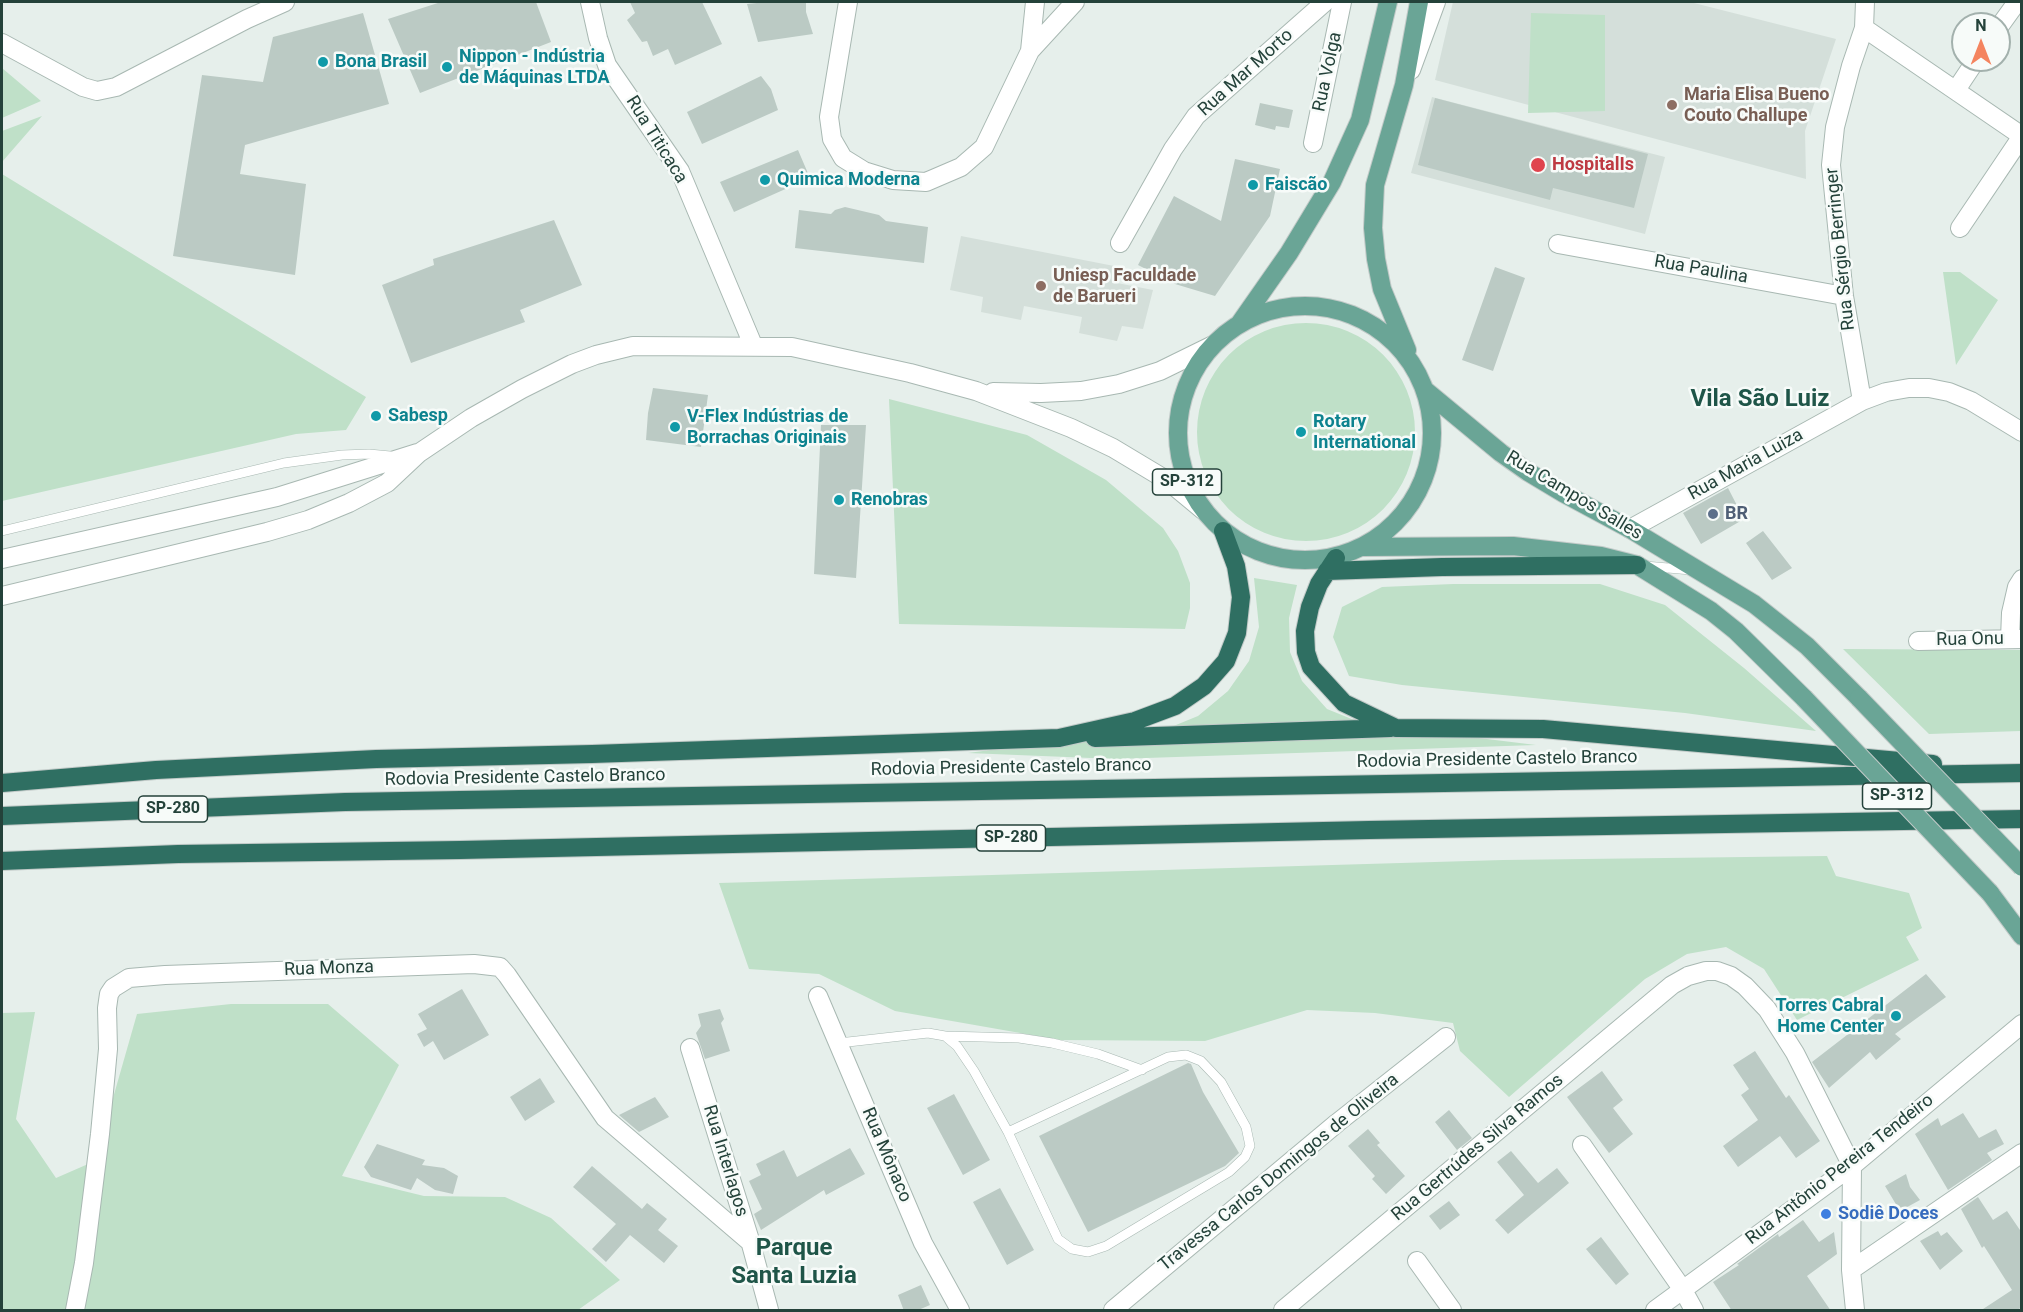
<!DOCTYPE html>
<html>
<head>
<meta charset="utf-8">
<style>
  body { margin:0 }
  #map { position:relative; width:2023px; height:1312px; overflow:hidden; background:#e6efeb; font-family:Roboto,sans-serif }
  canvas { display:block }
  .frame { position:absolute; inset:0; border:3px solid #24423a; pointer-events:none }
  .north { position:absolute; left:1951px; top:12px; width:60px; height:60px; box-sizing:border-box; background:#f7fbf9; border:2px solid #a3b1ad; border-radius:50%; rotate:0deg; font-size:16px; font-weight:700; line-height:24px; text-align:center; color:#24423a }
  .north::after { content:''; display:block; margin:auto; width:21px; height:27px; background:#f4845f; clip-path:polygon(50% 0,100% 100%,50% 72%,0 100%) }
</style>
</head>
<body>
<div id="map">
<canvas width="2023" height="1312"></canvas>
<div class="frame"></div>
<div class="north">N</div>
</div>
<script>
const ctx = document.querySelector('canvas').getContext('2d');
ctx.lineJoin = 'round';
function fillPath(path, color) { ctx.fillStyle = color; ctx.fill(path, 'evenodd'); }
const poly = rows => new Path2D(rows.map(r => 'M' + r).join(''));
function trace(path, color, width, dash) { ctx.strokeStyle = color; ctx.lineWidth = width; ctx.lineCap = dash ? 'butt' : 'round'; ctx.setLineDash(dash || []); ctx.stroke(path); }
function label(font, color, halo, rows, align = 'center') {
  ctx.font = font + ' Roboto,sans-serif'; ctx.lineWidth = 5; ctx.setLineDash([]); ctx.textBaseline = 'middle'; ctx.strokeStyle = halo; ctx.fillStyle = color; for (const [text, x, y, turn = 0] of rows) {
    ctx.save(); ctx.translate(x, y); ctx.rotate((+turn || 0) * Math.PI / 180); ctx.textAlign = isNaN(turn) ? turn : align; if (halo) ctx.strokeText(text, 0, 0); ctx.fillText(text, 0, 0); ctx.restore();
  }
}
fillPath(poly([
  [1453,2,1690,2,1836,39,1805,131,1806,179,1435,80],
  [1432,97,1665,157,1645,234,1411,173],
  [961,236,1114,266,1112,282,1153,290,1143,329,1122,326,1117,341,1079,333,1082,317,1024,306,1021,320,981,312,983,297,950,290]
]), '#d4dfda');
fillPath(poly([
  [1531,13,1605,15,1605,111,1528,113],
  [2,68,41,101,2,118],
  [42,116,2,162,2,131],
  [2,174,366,397,346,430,296,434,2,501],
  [1943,272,1960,272,1998,300,1956,365],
  '1197 432a109 109 0 1 1 218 0a109 109 0 1 1-218 0Z',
  [889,399,1027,435,1106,480,1163,528,1178,551,1190,583,1190,608,1185,629,899,624],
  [1254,578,1297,585,1289,618,1290,652,1302,681,1327,709,1364,724,1536,745,1116,759,968,753,1035,744,1154,734,1198,716,1228,691,1249,661,1259,627],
  [1453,584,1600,584,1665,605,1744,668,1816,731,1685,713,1402,685,1349,676,1333,637,1342,607,1382,587],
  [1843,649,2021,650,2021,731,1929,734],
  [1827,856,1836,876,1909,893,1922,928,1906,937,1919,960,1797,1020,1764,969,1726,947,1687,954,1645,979,1509,1097,1460,1051,1453,1023,1375,1013,1307,1010,1205,1041,1060,1040,895,1011,819,974,749,969,719,883,1503,860],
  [231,1004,328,1004,399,1065,342,1176,424,1196,505,1197,551,1218,620,1280,578,1310,2,1310,2,1013,35,1012,16,1119,56,1178,95,1161,137,1014]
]), '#bfe0c8');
fillPath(poly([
  [441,2,536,2,551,42,420,93,388,19],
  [630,2,702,2,722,44,675,65,668,49,653,56,647,41,642,42,627,20,635,13],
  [766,2,806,2,806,12,813,34,758,42,747,4],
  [363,13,389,104,245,145,240,174,306,184,295,275,173,256,202,75,263,82,273,37],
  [761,76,771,89,778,110,702,144,687,112],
  [1435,98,1648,154,1634,208,1553,188,1550,200,1418,165],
  [1260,103,1293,110,1289,128,1276,126,1275,130,1255,125],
  [798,150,810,178,734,212,720,182],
  [1235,159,1280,169,1270,216,1215,296,1175,284,1138,265,1174,196,1221,221],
  [845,207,879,215,886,221,928,227,924,263,795,248,799,210,831,214,835,210],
  [554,220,582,285,520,310,525,322,411,363,382,285,434,265,433,259],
  [1495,267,1525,278,1493,371,1462,360],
  [653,388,708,395,701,447,646,440,648,413],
  [821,425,866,425,856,578,814,574],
  [1728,488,1744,519,1701,544,1683,513],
  [1763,531,1792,568,1772,580,1746,543],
  [1926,974,1946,997,1895,1034,1901,1039,1876,1060,1870,1052,1829,1088,1812,1062],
  [462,989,489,1035,444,1060,433,1041,424,1047,417,1034,427,1029,418,1014],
  [720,1009,724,1019,721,1023,730,1051,705,1059,696,1033,701,1026,698,1014],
  [1755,1051,1786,1098,1789,1095,1820,1141,1796,1158,1780,1136,1738,1167,1723,1146,1758,1120,1741,1095,1749,1089,1733,1065],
  [1188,1063,1191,1064,1203,1092,1239,1153,1225,1166,1088,1232,1039,1136],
  [1602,1071,1623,1100,1613,1108,1633,1134,1609,1153,1567,1097],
  [540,1078,555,1102,525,1121,510,1097],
  [954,1094,990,1160,963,1175,927,1108],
  [655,1097,669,1117,639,1132,619,1115],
  [1449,1110,1472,1138,1457,1150,1435,1122],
  [1963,1113,1979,1138,1996,1129,2004,1144,1987,1153,1992,1160,1948,1190,1915,1134,1938,1118,1941,1126],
  [1368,1129,1380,1143,1377,1145,1405,1176,1386,1194,1372,1179,1375,1176,1348,1146],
  [377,1144,425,1160,422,1165,444,1168,458,1176,453,1194,435,1190,417,1178,411,1190,371,1177,364,1167],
  [850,1148,865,1174,826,1195,824,1190,761,1230,754,1214,762,1209,749,1181,761,1175,756,1164,784,1150,797,1177],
  [1511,1151,1538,1183,1557,1168,1569,1183,1508,1234,1495,1220,1524,1195,1497,1162],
  [592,1166,642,1209,647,1203,667,1219,658,1230,678,1246,664,1263,630,1235,606,1262,592,1249,616,1224,573,1187],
  [1906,1174,1910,1187,1920,1200,1900,1211,1885,1186],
  [1000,1188,1034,1250,1007,1265,973,1202],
  [1978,1197,1993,1220,2007,1211,2022,1233,2022,1307,2016,1311,1980,1311,2012,1290,1984,1246,1982,1248,1961,1209],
  [1449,1201,1460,1215,1440,1230,1429,1216],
  [1803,1220,1819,1242,1834,1232,1837,1254,1807,1276,1831,1311,1732,1311,1713,1282,1739,1265,1737,1264,1778,1234,1779,1237],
  [1938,1231,1941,1236,1947,1232,1963,1251,1940,1270,1920,1241],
  [1601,1237,1629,1274,1616,1285,1586,1249],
  [921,1285,930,1305,916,1311,904,1311,898,1295]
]), '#bbcac4');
const service = poly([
  [2,531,284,463,342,455,369,454,390,456],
  [1645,566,1691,570],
  [945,1036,1019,1038,1052,1043,1098,1054,1142,1070],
  [839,1043,928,1033,945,1036,957,1046,974,1071,1008,1132,1058,1239,1072,1249,1088,1252,1106,1246,1229,1172,1245,1157,1250,1146,1246,1127,1221,1082,1201,1061,1186,1055,1168,1057,1008,1132]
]);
const minor = poly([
  [848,2,829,117,832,139,843,158,864,171,893,180,926,182,961,167,984,147,1030,51,1075,2],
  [1999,27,2017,2],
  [1864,28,2022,136],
  [2,43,83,87,97,91,116,87,247,19,285,2],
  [1030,51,1035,2],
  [1956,90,1976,60],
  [1313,143,1342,2],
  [1960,228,2022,136],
  [1120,243,1173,149,1196,116,1325,2],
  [1558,244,1844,296],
  [1862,401,1844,296,1831,165,1835,127,1851,66,1864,28,1865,2],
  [1630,529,1862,401,1886,392,1909,388,1929,388,1949,392,1971,401,2022,432],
  [2010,639,2011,613,2017,587,2022,579],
  [1918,641,2022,639],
  [818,996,923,1243,960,1310],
  [690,1048,749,1237,769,1310],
  [1582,1145,1683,1290,1694,1310],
  [1417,1261,1452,1310],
  [1851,1270,2022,1153],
  [75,1310,84,1263,100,1134,108,1049,107,1008,109,994,113,988,129,978,165,975,474,964,500,967,507,975,605,1118,750,1242],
  [1113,1310,1337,1123,1446,1037],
  [1283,1310,1672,985,1688,976,1706,971,1717,971,1731,976,1745,986,1767,1009,1795,1053,1852,1166,1851,1270,1855,1310],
  [1655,1310,1852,1166,2022,1024]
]);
const tertiary = poly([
  [590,2,598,38,607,65,680,171,753,345],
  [1411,70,1436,2],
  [993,392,1041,393,1081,391,1119,384,1160,371,1213,345],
  [2,559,277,497,417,453],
  [2,596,267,532,308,520,349,503,387,483,419,453,471,418,522,389,572,364,596,355,633,346,792,347,910,373,976,391,1071,428,1113,448,1168,481,1203,510]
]);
const primary = poly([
  '1178 433a127 127 0 1 1 254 0a127 127 0 1 1-254 0Z',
  [1240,323,1289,253,1332,182,1360,120,1388,2],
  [1407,350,1382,289,1376,259,1373,228,1375,185,1404,85,1419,2],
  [1426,391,1501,453,1528,472,1563,493,1630,529,1754,604,1807,646,1859,698],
  [1362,547,1513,546,1601,556,1637,565,1711,611,1736,631,1804,698],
  [1990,893,2022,936]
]);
const motorway = poly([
  [1336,558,1319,584,1310,607,1305,631,1306,652,1311,667,1344,703,1396,728,1543,729,1933,764],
  [1327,571,1442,567,1637,565],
  [1095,738,1391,728],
  [2,783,156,770,376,759,592,754,1059,738,1135,721,1175,706,1204,686,1226,661,1237,633,1241,597,1236,566,1223,531],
  [2,816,345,802,2022,773],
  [2,861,178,854,460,850,1369,830,2022,819]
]);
trace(service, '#a8b8b2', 10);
trace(minor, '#a8b8b2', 20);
trace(tertiary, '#a8b8b2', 20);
trace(primary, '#c2cac8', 20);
trace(motorway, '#c2cac8', 20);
trace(service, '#fff', 9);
trace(minor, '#fff', 18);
trace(tertiary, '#fff', 18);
trace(primary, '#6aa596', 18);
trace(motorway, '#2f6f62', 18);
const primaryBridge = poly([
  [1804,698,1990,893],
  [1859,698,2022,867]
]);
trace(primaryBridge, '#c2cac8', 20, []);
trace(primaryBridge, '#6aa596', 18);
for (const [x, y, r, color] of [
  [323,62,6,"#0f9aa8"],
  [447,67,6,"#0f9aa8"],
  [1672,105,6,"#8d6e63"],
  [1538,165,8,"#e0444e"],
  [765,180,6,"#0f9aa8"],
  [1253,185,6,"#0f9aa8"],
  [1041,286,6,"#8d6e63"],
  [376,416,6,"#0f9aa8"],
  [675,427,6,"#0f9aa8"],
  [1301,432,6,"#0f9aa8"],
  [839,500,6,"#0f9aa8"],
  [1713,514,6,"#5c6f8a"],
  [1896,1016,6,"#0f9aa8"],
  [1826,1214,6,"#3f7fe0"]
]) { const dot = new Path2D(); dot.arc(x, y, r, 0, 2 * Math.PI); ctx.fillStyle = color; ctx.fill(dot); trace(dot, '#f7fbf9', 2); }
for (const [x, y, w] of [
  [1187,482,69],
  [1897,796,69],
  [173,809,69],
  [1011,838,69]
]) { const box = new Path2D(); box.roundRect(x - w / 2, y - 13, w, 26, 4.5); ctx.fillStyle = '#f7fbf9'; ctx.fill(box); trace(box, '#24423a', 1.5); }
label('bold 16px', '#24423a', null, [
  ["SP-312",1187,482],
  ["SP-312",1897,796],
  ["SP-280",173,809],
  ["SP-280",1011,838]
]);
label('bold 18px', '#0d838f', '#f7fbf9', [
  ["Nippon - Indústria",459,57],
  ["de Máquinas LTDA",459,78],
  ["Bona Brasil",335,62],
  ["Quimica Moderna",777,180],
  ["Faiscão",1265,185],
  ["Sabesp",388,416],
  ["V-Flex Indústrias de",687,417],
  ["Borrachas Originais",687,438],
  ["Rotary",1313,422],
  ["International",1313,443],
  ["Renobras",851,500],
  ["Torres Cabral",1884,1006,"right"],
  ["Home Center",1884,1027,"right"]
], 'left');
label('18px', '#24423a', '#f7fbf9', [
  ["Rua Volga",1328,72,-78],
  ["Rua Mar Morto",1246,73,-42],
  ["Rua Titicaca",656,140,58],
  ["Rua Sérgio Berringer",1841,249,-96],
  ["Rua Paulina",1701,270,10],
  ["Rua Maria Luiza",1746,465,-29],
  ["Rua Campos Salles",1574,496,31],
  ["Rua Onu",1970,640,-1],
  ["Rodovia Presidente Castelo Branco",1497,760,-1],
  ["Rodovia Presidente Castelo Branco",1011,768,-1],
  ["Rodovia Presidente Castelo Branco",525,778,-1],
  ["Rua Monza",329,969,-2],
  ["Rua Gertrúdes Silva Ramos",1478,1148,-40],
  ["Rua Mônaco",886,1155,67],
  ["Rua Interlagos",725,1161,73],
  ["Rua Antônio Pereira Tendeiro",1840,1170,-38],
  ["Travessa Carlos Domingos de Oliveira",1279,1173,-39]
]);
label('bold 18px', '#785e54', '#f7fbf9', [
  ["Maria Elisa Bueno",1684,95],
  ["Couto Challupe",1684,116],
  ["Uniesp Faculdade",1053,276],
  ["de Barueri",1053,297]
], 'left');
label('bold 18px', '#be3a42', '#f7fbf9', [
  ["HospitalIs",1552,165]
], 'left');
label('bold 18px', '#4e5e75', '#f7fbf9', [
  ["BR",1725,514]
], 'left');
label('bold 18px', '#366cbe', '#f7fbf9', [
  ["Sodiê Doces",1838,1214]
], 'left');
label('bold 24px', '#1f5548', '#f7fbf9', [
  ["Vila São Luiz",1760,400],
  ["Parque",794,1249],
  ["Santa Luzia",794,1277]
]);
</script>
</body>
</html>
